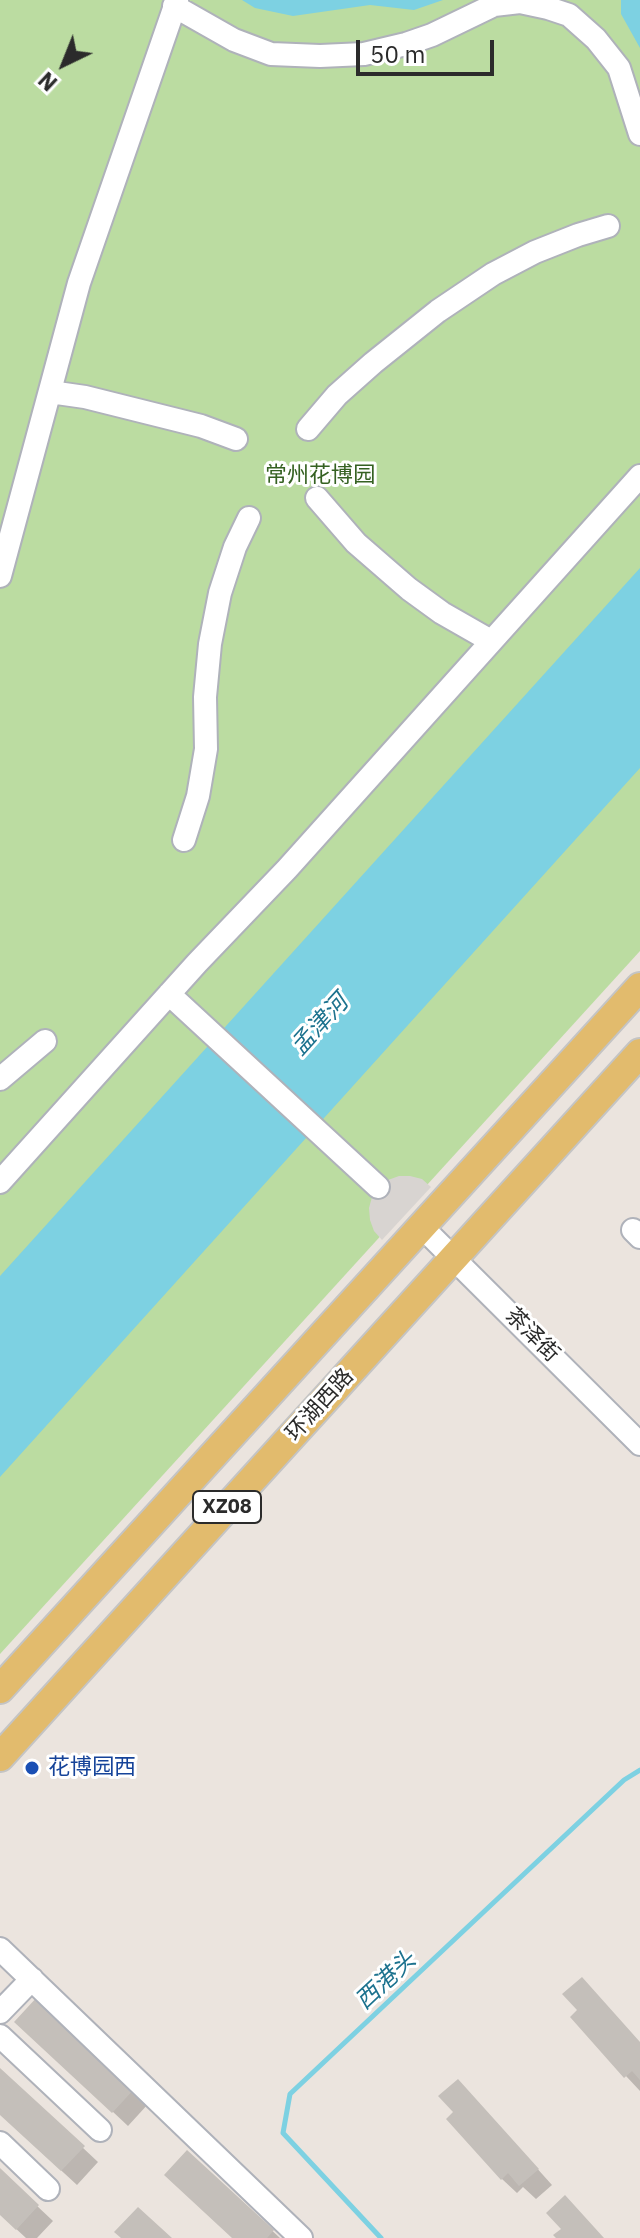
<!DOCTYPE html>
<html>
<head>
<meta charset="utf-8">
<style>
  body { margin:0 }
  #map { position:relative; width:640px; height:2238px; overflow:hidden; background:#ebe4de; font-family:"IBM Plex Sans",sans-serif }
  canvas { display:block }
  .north { position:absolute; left:24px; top:24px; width:80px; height:80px; -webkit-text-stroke:6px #fff; paint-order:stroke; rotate:223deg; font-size:22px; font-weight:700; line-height:32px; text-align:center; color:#2b2b2b }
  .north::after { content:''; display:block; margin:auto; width:28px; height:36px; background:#2b2b2b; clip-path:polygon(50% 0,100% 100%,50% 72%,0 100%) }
  .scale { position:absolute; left:356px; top:40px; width:138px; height:36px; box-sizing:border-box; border:4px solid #2b2b2b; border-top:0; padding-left:10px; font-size:24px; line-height:28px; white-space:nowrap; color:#2b2b2b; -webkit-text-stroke:6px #fff; paint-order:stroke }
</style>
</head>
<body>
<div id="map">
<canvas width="640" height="2238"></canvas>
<div class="north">N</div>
<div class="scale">50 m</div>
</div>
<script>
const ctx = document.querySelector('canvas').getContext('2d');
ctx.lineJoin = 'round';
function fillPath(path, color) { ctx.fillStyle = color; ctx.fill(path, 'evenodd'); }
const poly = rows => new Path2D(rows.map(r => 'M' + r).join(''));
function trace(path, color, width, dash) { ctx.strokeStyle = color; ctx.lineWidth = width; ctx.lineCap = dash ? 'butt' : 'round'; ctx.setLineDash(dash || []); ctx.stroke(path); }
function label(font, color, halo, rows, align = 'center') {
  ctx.font = font + ' "IBM Plex Sans","Noto Sans SC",sans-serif'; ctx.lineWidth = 6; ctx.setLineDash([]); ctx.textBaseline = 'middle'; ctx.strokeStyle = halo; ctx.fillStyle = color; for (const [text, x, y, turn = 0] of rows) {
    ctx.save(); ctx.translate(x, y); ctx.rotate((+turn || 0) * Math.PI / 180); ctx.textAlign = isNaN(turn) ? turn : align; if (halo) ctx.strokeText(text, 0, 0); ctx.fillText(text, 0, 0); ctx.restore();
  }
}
fillPath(poly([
  [0,0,640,0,640,951,0,1654]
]), '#bbdca1');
fillPath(poly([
  [399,1176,410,1176,422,1179,431,1187,382,1240,374,1231,370,1220,369,1208,372,1197,378,1187,388,1180]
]), '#d8d4d1');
fillPath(poly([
  [242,0,443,0,414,10,370,5,293,16,255,8],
  [621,0,640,0,640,48,621,14],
  [640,568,640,768,0,1477,0,1276]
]), '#7dd1e2');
fillPath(poly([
  [572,2017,640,2043,640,2091,626,2076],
  [32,2036,135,2088,149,2103,128,2126],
  [0,2070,98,2162,77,2185,0,2114],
  [472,2096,552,2185,536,2199,523,2187,517,2193,502,2179],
  [187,2152,280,2238,233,2238],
  [0,2171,53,2221,37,2238,26,2238,0,2214]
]), '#0003');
trace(poly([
  [381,2238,283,2133,290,2094,624,1780,640,1770]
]), '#7dd1e2', 5);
fillPath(poly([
  [582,1977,640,2042,640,2080,632,2071,624,2078,570,2017,577,2010,562,1994],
  [38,1996,136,2087,112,2113,14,2022],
  [0,2068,85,2146,61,2171,0,2115],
  [458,2079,539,2169,519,2186,508,2173,501,2180,446,2119,453,2112,438,2096],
  [187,2150,274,2230,267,2238,232,2238,164,2175],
  [0,2168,39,2205,16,2230,0,2215],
  [565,2195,604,2238,556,2238,553,2235,561,2229,546,2213],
  [138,2207,172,2238,121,2238,114,2232]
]), '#c4bfba');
const minor = poly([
  [174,6,234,40,271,54,320,56,364,54,406,44,432,35,494,5,520,2,548,8,569,15,596,39,619,68,640,134],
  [50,392,85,397,201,426,236,439],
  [308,429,337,395,373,363,438,311,493,274,535,252,578,235,608,226],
  [317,498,356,543,409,589,442,613,491,641],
  [0,576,79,283,177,0],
  [184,840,198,796,206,749,205,697,210,644,220,593,235,547,249,518],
  [169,994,378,1187],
  [0,1079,45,1041],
  [0,1182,197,963,287,869,640,476],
  [422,1227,640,1444],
  [633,1230,640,1237],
  [0,1949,301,2238],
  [0,2012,32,1979],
  [0,2036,100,2130],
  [0,2143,48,2189]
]);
const major = poly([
  [0,1689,640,987],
  [0,1757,640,1053]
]);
trace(minor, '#afb2ba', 26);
trace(major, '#c4c4c4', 32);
trace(minor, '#fff', 22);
trace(major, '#e2bb6d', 28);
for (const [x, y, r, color] of [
  [32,1768,8,"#1a4fb4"]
]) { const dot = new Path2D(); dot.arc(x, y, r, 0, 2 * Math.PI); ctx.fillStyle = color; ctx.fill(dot); trace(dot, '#fff', 3); }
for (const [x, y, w] of [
  [227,1507,68]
]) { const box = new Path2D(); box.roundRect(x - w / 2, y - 16, w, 32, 6); ctx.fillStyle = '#fff'; ctx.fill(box); trace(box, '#2b2b2b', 2); }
label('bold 20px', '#2b2b2b', null, [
  ["XZ08",227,1507]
]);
label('22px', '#356122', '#fff', [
  ["常州花博园",320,476]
]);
label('22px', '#2b2b2b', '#fff', [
  ["茶泽街",532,1335,45],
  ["环湖西路",320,1405,-48]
]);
label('22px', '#164399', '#fff', [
  ["花博园西",48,1768]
], 'left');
label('italic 24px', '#1c728e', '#fff', [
  ["孟津河",320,1025,-48],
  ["西港头",386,1981,-43]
]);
</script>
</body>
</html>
